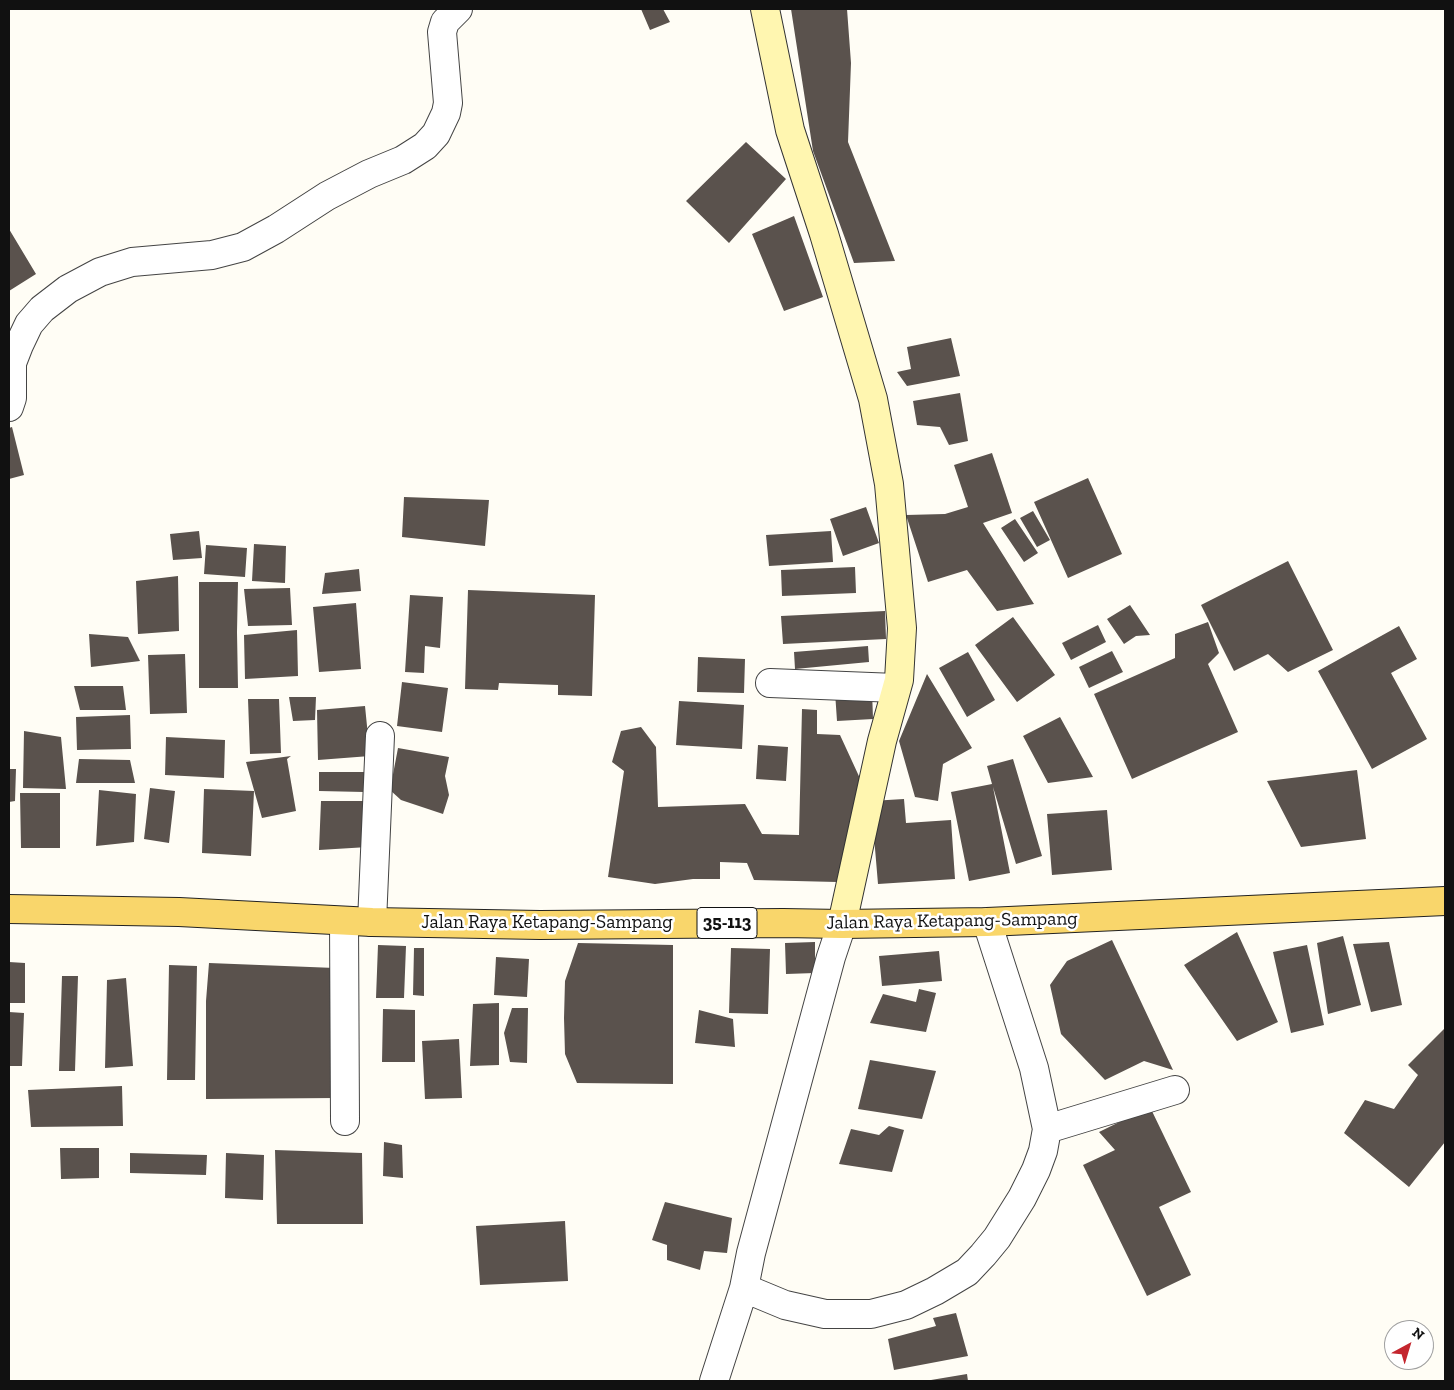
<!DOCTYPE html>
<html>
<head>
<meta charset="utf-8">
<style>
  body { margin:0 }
  #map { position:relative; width:1454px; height:1390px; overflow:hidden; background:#fffdf5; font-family:"Zilla Slab",serif }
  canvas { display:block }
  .frame { position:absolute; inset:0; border:10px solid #111; pointer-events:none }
  .north { position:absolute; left:1384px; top:1320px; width:50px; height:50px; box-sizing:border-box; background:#fff; border:1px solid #a0a0a0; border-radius:50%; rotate:39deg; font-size:14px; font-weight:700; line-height:20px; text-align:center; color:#111 }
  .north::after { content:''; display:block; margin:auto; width:18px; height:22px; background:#c4262e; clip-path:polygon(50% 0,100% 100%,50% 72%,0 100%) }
</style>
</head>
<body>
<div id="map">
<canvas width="1454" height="1390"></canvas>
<div class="frame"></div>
<div class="north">N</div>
</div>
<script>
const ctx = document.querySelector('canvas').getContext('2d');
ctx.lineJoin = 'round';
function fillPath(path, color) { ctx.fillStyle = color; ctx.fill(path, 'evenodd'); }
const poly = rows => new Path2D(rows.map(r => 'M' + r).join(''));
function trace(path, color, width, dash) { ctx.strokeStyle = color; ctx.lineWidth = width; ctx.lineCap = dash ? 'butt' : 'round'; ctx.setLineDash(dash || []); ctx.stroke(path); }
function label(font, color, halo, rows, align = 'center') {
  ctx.font = font + ' "Zilla Slab",serif'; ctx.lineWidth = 5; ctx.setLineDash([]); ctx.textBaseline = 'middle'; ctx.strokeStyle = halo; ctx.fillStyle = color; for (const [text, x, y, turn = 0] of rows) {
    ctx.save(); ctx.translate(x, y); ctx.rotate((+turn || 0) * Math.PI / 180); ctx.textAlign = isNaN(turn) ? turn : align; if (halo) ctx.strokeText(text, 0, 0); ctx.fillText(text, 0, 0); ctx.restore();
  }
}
fillPath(poly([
  [641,9,663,9,670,22,650,30],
  [791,9,847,9,851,63,848,142,895,261,854,263,813,151],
  [746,142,786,179,729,243,686,201],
  [794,216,823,297,784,311,752,234],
  [9,229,36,274,9,291],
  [951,338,960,376,907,386,897,372,911,369,907,347],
  [960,393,968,441,949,445,940,427,917,425,913,401],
  [12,427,24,475,9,479,9,428],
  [992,453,1012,513,983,523,1034,604,997,611,967,570,928,582,906,515,945,514,968,507,954,465],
  [1088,478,1122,554,1068,578,1034,502],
  [404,497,489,500,485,546,402,537],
  [866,507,879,543,843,556,830,519],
  [1033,511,1050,540,1037,547,1020,518],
  [1015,519,1038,553,1024,562,1001,528],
  [199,531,202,558,173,560,170,534],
  [831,531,833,562,769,566,766,535],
  [254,544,286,546,285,583,252,581],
  [206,545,247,548,245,577,204,574],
  [1288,561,1333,650,1288,672,1268,654,1234,671,1201,605],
  [855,567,856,593,782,596,781,570],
  [359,569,361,591,322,594,325,573],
  [178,576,179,631,138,634,136,581],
  [199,582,238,582,237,632,238,688,199,688],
  [290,588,292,625,248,626,244,589],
  [468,590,595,595,592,696,558,695,558,685,499,683,498,690,465,689],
  [410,595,443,597,440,648,425,646,424,673,405,672],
  [356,603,361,669,319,672,313,607],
  [1130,605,1150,635,1136,636,1124,644,1107,619],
  [885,611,886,639,783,644,781,616],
  [1013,617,1055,675,1017,702,975,645],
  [1208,622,1219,653,1208,664,1238,732,1132,779,1094,694,1175,658,1175,634],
  [1098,625,1106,642,1071,660,1062,643],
  [1399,626,1417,659,1391,673,1427,739,1372,769,1318,671],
  [297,630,298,676,245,679,244,635],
  [89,634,128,637,140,661,91,667],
  [868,646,869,662,795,669,794,652],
  [1112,651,1123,672,1089,688,1079,667],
  [968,652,995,700,967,717,939,668],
  [185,654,187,713,150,714,148,655],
  [698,657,745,659,744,693,697,692],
  [927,674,972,748,943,764,938,801,915,797,899,741],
  [402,682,448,688,442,732,397,726],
  [74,686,123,686,126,710,80,710],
  [872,690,873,719,837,721,835,692],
  [289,697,316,697,315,720,293,721],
  [248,699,279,699,281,753,250,754],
  [679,701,744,705,742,749,676,745],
  [365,706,370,756,318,760,317,710],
  [802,709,817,710,817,734,840,735,869,798,837,882,754,880,747,863,720,862,720,879,693,879,655,884,608,877,624,771,612,762,621,731,641,727,656,747,658,807,745,804,762,834,799,835],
  [130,715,131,749,77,750,76,717],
  [1060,717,1093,777,1048,783,1023,736],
  [24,731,61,737,66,789,23,788],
  [166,737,225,740,224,778,165,775],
  [758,745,788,747,786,781,756,779],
  [398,748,449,757,445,776,449,795,443,814,401,800,390,790],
  [291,756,287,759,296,811,262,818,246,762],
  [79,759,130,760,135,783,76,783],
  [1013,759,1042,856,1016,864,993,787,1010,873,969,881,951,792,992,784,987,766],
  [9,769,16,769,15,801,9,802],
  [1357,770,1366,839,1301,847,1267,781],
  [319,772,364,772,364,792,319,791],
  [150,788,175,791,169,843,144,839],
  [204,789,254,791,251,856,202,853],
  [99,790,136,794,134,842,96,846],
  [20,793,60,793,60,848,21,848],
  [904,799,906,823,951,820,955,879,878,884,871,801],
  [321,801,363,801,368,847,319,850],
  [1107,810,1112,870,1052,875,1047,814],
  [1237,932,1278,1022,1237,1041,1184,965],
  [1343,936,1361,1005,1328,1014,1317,943],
  [1112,940,1173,1070,1144,1061,1105,1080,1061,1034,1050,985,1067,961],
  [815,942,815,973,786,974,785,943],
  [1389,942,1402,1005,1371,1012,1353,944],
  [578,943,673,945,673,1084,577,1083,565,1054,564,1018,565,981],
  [378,945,406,946,404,998,376,998],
  [1307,945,1324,1025,1291,1033,1273,952],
  [414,948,424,948,424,996,413,995],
  [731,948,770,949,768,1014,729,1013],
  [939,951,942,981,882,986,879,956],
  [496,957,529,959,527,997,494,995],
  [9,962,25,963,25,1003,9,1003],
  [209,963,335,968,336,1098,206,1099,206,1001],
  [169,965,197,966,195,1080,167,1080],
  [62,976,78,976,75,1071,59,1071],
  [126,978,133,1066,105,1068,107,980],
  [919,989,936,993,926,1032,870,1023,883,994,916,1002],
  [499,1003,499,1065,470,1066,473,1004],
  [512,1008,528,1008,527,1063,510,1062,504,1033],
  [383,1009,415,1010,415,1062,382,1062],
  [699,1010,733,1019,735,1047,695,1043],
  [9,1012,24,1013,22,1066,9,1066],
  [1445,1028,1445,1142,1409,1187,1344,1133,1365,1100,1394,1109,1418,1075,1408,1065],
  [459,1039,462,1098,425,1099,422,1041],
  [870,1060,936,1071,922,1119,858,1109],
  [122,1086,123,1126,31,1127,28,1090],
  [1150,1107,1191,1192,1159,1207,1191,1275,1147,1296,1083,1165,1115,1150,1099,1132],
  [889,1126,904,1130,892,1172,839,1164,851,1129,879,1135],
  [384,1142,402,1145,403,1178,383,1176],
  [60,1148,99,1148,99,1178,61,1179],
  [275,1150,362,1153,363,1224,277,1224],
  [130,1153,207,1155,206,1175,130,1173],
  [226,1153,264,1155,263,1200,225,1198],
  [665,1202,732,1218,727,1253,704,1251,700,1270,667,1260,667,1245,652,1240],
  [565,1221,568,1281,480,1285,476,1226],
  [956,1313,968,1356,894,1370,888,1339,936,1326,933,1318],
  [967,1374,968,1381,931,1381,931,1380]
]), '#5a524d');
const street = poly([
  [9,407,12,398,12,363,19,345,29,324,42,309,68,289,100,272,132,262,212,255,243,247,276,229,327,196,369,174,403,160,425,146,436,134,446,113,448,103,442,32,445,22,458,9],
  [770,683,896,688],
  [344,921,345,1121],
  [372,922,380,736],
  [1047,1129,1175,1090],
  [744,1288,785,1305,825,1314,871,1314,906,1305,935,1291,967,1272,983,1255,997,1238,1022,1198,1036,1170,1043,1151,1047,1129,1034,1068,987,922],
  [714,1381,744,1288,751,1253,831,957,842,924]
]);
const secondary = poly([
  [765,9,790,130,824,234,873,399,889,484,902,628,899,680,882,741,842,924]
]);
const primary = poly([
  [9,909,179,912,372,922,540,925,783,923,842,924,987,922,1445,901]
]);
trace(street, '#444', 30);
trace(secondary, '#333', 30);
trace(primary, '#222', 30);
trace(street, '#fff', 28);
trace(secondary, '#fff6b0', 28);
trace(primary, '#f9d66b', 28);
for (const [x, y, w] of [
  [727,923,60]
]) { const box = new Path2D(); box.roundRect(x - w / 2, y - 15.5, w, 31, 4); ctx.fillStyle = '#fff'; ctx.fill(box); trace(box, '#111', 1); }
label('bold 18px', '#111', null, [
  ["35-113",727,923]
]);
label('19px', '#111', '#fff', [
  ["Jalan Raya Ketapang-Sampang",952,921,-1],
  ["Jalan Raya Ketapang-Sampang",547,923]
]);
</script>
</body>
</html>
